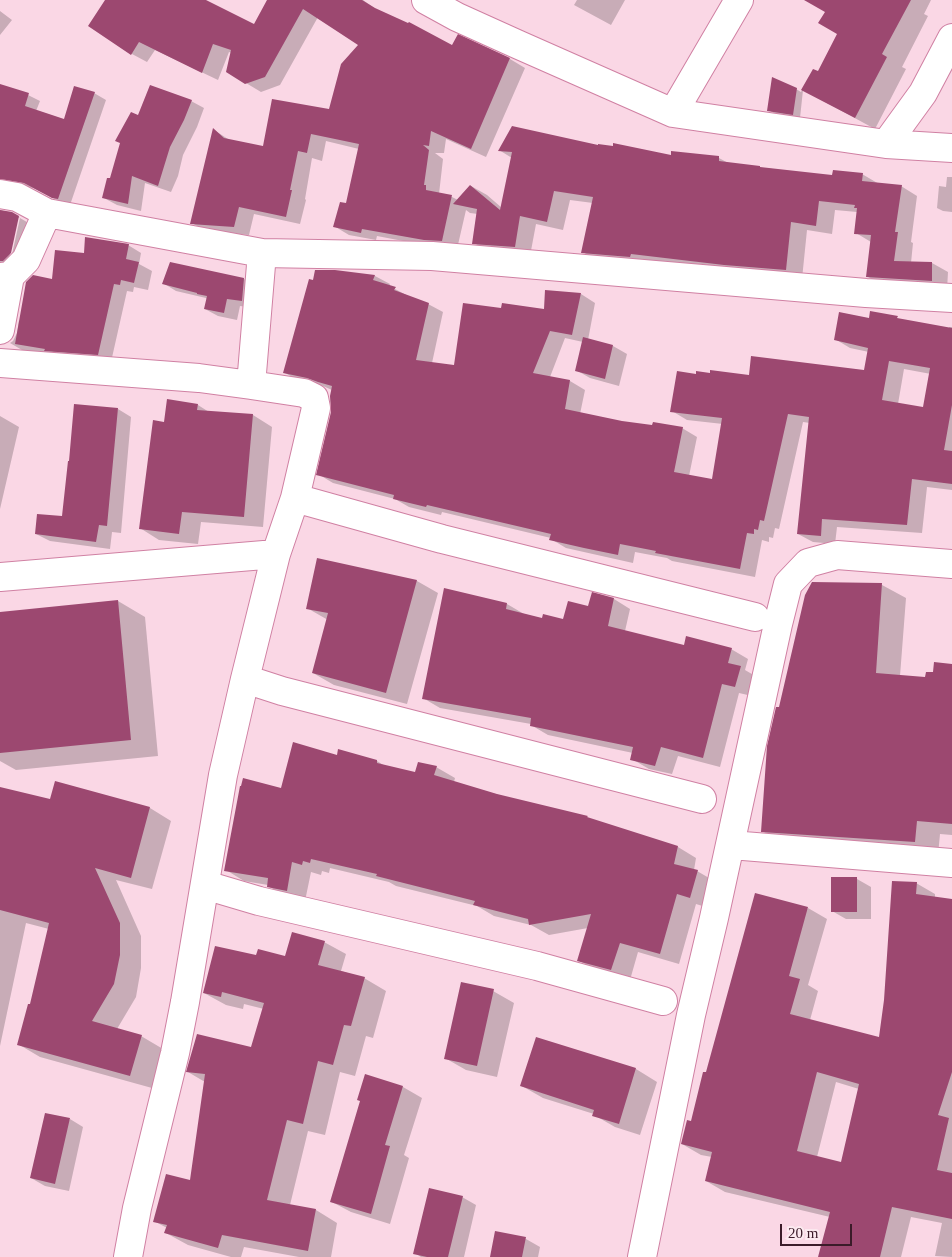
<!DOCTYPE html>
<html>
<head>
<meta charset="utf-8">
<style>
  body { margin:0 }
  #map { position:relative; width:952px; height:1257px; overflow:hidden; background:#fad7e5; font-family:"Times New Roman",serif }
  canvas { display:block }
  .scale { position:absolute; left:780px; top:1224px; width:72px; height:22px; box-sizing:border-box; border:2px solid #3b1b29; border-top:0; padding-left:6px; font-size:15px; line-height:18px; white-space:nowrap; color:#3b1b29; -webkit-text-stroke:4px #fceaf0; paint-order:stroke }
</style>
</head>
<body>
<div id="map">
<canvas width="952" height="1257"></canvas>
<div class="scale">20 m</div>
</div>
<script>
const ctx = document.querySelector('canvas').getContext('2d');
ctx.lineJoin = 'round';
function fillPath(path, color) { ctx.fillStyle = color; ctx.fill(path, 'evenodd'); }
const poly = rows => new Path2D(rows.map(r => 'M' + r).join(''));
function trace(path, color, width, dash) { ctx.strokeStyle = color; ctx.lineWidth = width; ctx.lineCap = dash ? 'butt' : 'round'; ctx.setLineDash(dash || []); ctx.stroke(path); }
fillPath(poly([
  [107,0,204,0,254,26,269,0,363,0,381,13,453,47,458,36,510,59,525,68,486,157,446,139,444,153,435,153,443,159,439,194,452,197,458,200,471,186,487,195,502,208,512,158,499,150,599,146,672,157,719,158,730,164,833,176,862,174,879,184,901,186,917,196,911,242,913,243,911,263,932,263,948,272,947,290,884,286,868,277,871,242,856,233,857,212,835,210,832,234,807,230,802,279,599,262,583,252,593,203,570,200,563,230,536,224,530,256,490,252,474,243,478,214,470,213,466,210,457,249,440,248,377,236,376,240,349,235,334,226,347,205,359,149,326,141,322,161,312,158,305,199,306,200,300,224,254,214,249,235,207,232,192,223,214,130,231,141,264,147,330,111,360,45,318,17,280,85,261,92,246,83,232,53,229,52,218,80,155,50,147,62,132,54],
  [577,0,625,0,611,25,574,5],
  [816,0,931,0,924,14,928,16,902,67,906,69,875,129,803,90,800,118,775,114,769,110,796,89,801,92,813,71,818,73,839,34,826,12],
  [0,11,12,20,0,35],
  [0,85,28,95,40,101,36,111,64,121,94,93,106,100,70,205,65,204,33,188,15,185,0,184],
  [191,101,204,108,197,127,183,155,178,176,171,192,145,183,141,211,117,205,104,198,139,117],
  [947,177,952,177,952,212,943,211,937,208,939,186,946,187],
  [0,210,11,213,20,218,18,218,9,258,11,259,20,218,32,225,18,267,0,263],
  [128,245,141,253,139,264,152,271,148,290,134,287,133,292,127,291,111,362,55,356,22,350,10,343,13,341,17,333,19,320,20,321,53,280,85,254],
  [335,271,375,276,390,284,389,286,395,289,410,297,428,304,443,312,432,363,455,366,502,310,545,311,581,294,595,303,588,340,613,346,627,354,619,386,590,378,576,370,583,342,565,338,550,377,570,381,585,390,580,414,622,423,682,428,697,437,689,476,713,481,723,424,687,420,672,411,697,375,750,377,865,372,869,352,850,348,835,339,870,319,949,329,949,327,952,327,952,490,927,487,922,533,837,527,835,544,813,542,798,534,810,423,803,422,779,529,775,528,773,538,769,537,769,542,762,540,755,577,672,561,667,558,635,552,633,563,566,548,551,539,551,538,442,512,441,515,409,507,395,499,333,483,318,474,332,412,332,390,323,386,300,381,285,373,314,281],
  [904,369,931,374,924,409,898,404],
  [244,279,257,287,255,308,240,306,237,320,218,316,205,309,207,299,206,298,176,291,163,283],
  [198,405,209,412,253,415,272,427,263,527,201,522,198,544,159,540,140,528,165,423],
  [118,409,131,417,121,533,112,532,110,549,50,541,36,534,63,518],
  [0,416,19,427,0,509],
  [318,559,417,581,438,593,407,704,334,685,313,673,328,620,307,608],
  [813,583,882,585,906,598,900,676,927,678,952,665,952,835,940,834,938,855,786,845,762,831,780,708],
  [445,589,507,604,524,614,543,619,564,620,589,607,614,599,630,609,625,631,685,647,731,649,748,659,745,670,757,677,752,696,739,693,720,767,678,756,672,774,649,769,632,759,633,753,548,735,531,725,531,724,440,708,423,698],
  [118,601,145,617,158,756,16,770,0,761,0,613],
  [338,756,377,761,385,766,416,774,436,767,455,778,454,782,678,847,696,858,694,870,697,871,716,882,709,908,696,904,679,964,638,952,630,980,597,971,578,960,588,928,549,935,531,925,494,916,477,906,396,886,389,882,330,868,329,873,322,871,321,875,311,872,305,901,287,897,268,886,268,885,244,881,226,870,282,789],
  [0,789,51,801,150,808,171,821,152,889,116,880,141,936,141,968,136,997,117,1029,141,1036,163,1049,152,1088,40,1057,18,1044,31,1006,49,929,26,923,0,1046],
  [857,879,871,887,871,919,846,919,832,911],
  [916,883,935,894,935,898,952,900,952,1257,935,1256,942,1223,911,1217,901,1257,819,1257,830,1217,725,1192,706,1181,712,1157,701,1155,682,1144,692,1122,707,1074,808,908,827,919,808,985,818,991,810,1020,880,1039],
  [836,1082,859,1089,842,1163,817,1157],
  [324,942,346,954,341,971,364,978,386,991,373,1038,366,1036,355,1076,340,1072,325,1135,308,1131,290,1205,316,1210,337,1223,331,1257,299,1257,244,1247,241,1257,231,1257,188,1245,166,1233,167,1228,154,1221,191,1182,205,1082,188,1072,252,1049,264,1009,244,1004,243,1009,226,1005,204,993,257,957,286,958],
  [493,991,514,1003,497,1077,466,1070,445,1058],
  [537,1038,636,1069,657,1082,640,1135,615,1127,594,1115,594,1114,543,1098,522,1086],
  [366,1076,403,1087,422,1098,404,1155,409,1158,390,1224,351,1212,332,1202,361,1101],
  [70,1119,83,1127,69,1191,45,1186,31,1178],
  [462,1197,476,1205,464,1257,421,1257,415,1253],
  [496,1233,526,1239,540,1247,538,1257,491,1257]
]), '#0003');
fillPath(poly([
  [105,0,206,0,254,24,267,0,362,0,375,8,408,23,409,22,452,45,458,34,510,58,471,149,431,131,429,146,423,145,429,150,424,185,426,185,426,190,452,195,442,241,424,240,362,229,361,233,333,227,340,202,346,203,359,144,311,134,307,153,298,151,290,190,292,190,286,217,239,207,234,227,190,224,213,128,224,138,263,146,272,99,329,109,341,64,358,45,303,9,265,77,245,84,226,72,231,50,213,44,202,73,139,42,131,55,88,26],
  [804,0,911,0,882,54,887,57,855,118,801,90,813,69,818,71,837,34,818,23,825,12],
  [772,77,797,88,793,115,767,111],
  [0,84,29,93,25,106,64,119,74,86,95,92,58,199,52,198,24,183,0,179],
  [150,85,192,100,184,120,170,147,158,186,132,176,128,204,102,198,107,178,110,178,120,143,115,141,131,112,138,115],
  [512,126,598,145,598,144,613,146,613,143,671,155,671,151,719,156,719,161,760,166,760,167,832,175,833,170,863,173,862,181,902,185,895,232,898,232,894,261,932,262,932,281,866,277,871,235,854,234,857,208,854,208,855,205,819,201,816,226,791,222,786,270,724,265,631,254,630,257,581,253,593,197,554,191,547,222,520,216,515,247,472,244,477,209,453,204,470,185,500,210,512,152,498,151],
  [0,210,12,212,19,216,11,253,3,261,0,261],
  [85,237,129,244,126,259,139,262,134,283,121,280,120,285,114,284,98,355,44,351,45,349,15,344,26,282,33,275,52,279,55,250,84,253],
  [170,262,244,278,242,301,227,299,224,313,204,309,207,296,197,294,197,293,162,284],
  [315,270,335,270,375,275,373,280,396,287,394,290,429,303,416,360,454,365,463,303,501,308,502,303,544,309,545,290,581,293,572,335,550,331,533,373,570,380,565,409,622,421,652,425,653,422,683,427,674,472,712,479,722,418,670,412,677,371,696,374,696,371,710,373,710,370,749,375,751,356,864,370,868,348,834,340,839,312,869,318,870,311,898,316,897,318,952,328,952,405,944,450,952,451,952,484,912,479,907,525,822,519,821,536,797,534,809,417,788,414,764,521,760,520,758,530,754,529,754,534,747,533,740,569,655,553,656,551,620,544,618,555,584,548,549,540,551,534,427,505,426,507,393,499,394,495,316,475,331,412,330,396,332,386,318,382,307,378,283,373,309,279,313,280],
  [889,361,930,368,923,407,882,400],
  [583,337,613,345,605,379,575,371],
  [167,399,198,404,197,410,253,414,244,517,182,512,179,534,139,529,153,420,164,422],
  [74,404,118,408,107,526,99,525,96,542,35,534,37,514,62,516,68,461,69,461],
  [317,558,417,580,386,693,312,673,328,613,306,609],
  [812,582,882,583,876,673,925,677,926,672,933,672,934,662,952,664,952,824,917,821,915,842,761,832,767,746,776,707,779,707,805,595],
  [444,588,507,603,506,609,542,618,543,614,563,619,568,601,588,606,592,592,614,598,608,626,684,645,686,636,732,648,728,663,741,666,735,687,722,684,703,758,661,747,655,766,630,760,633,747,530,726,531,718,422,699],
  [118,600,131,740,0,753,0,612],
  [293,742,337,755,338,749,377,760,377,763,415,772,418,762,437,766,434,775,497,794,588,816,587,817,678,846,674,864,698,870,690,898,677,894,660,954,620,943,611,970,577,961,591,914,529,925,528,919,473,905,475,901,376,876,377,874,311,859,310,863,303,861,302,865,292,862,287,891,267,887,268,878,224,871,240,786,241,786,243,778,281,788],
  [55,781,150,807,131,878,95,868,120,923,120,955,114,984,92,1021,142,1035,130,1076,17,1045,28,1004,30,1004,49,923,0,910,0,787,50,799],
  [831,877,857,877,857,912,831,912],
  [892,881,917,882,916,894,952,899,952,1072,938,1115,949,1118,937,1170,952,1173,952,1219,892,1207,880,1257,818,1257,830,1212,705,1181,712,1152,681,1144,687,1120,691,1121,703,1072,706,1072,755,893,808,907,789,976,800,979,790,1014,879,1037,884,1000],
  [817,1072,859,1084,841,1162,797,1151],
  [292,932,325,941,318,965,365,977,351,1026,344,1025,333,1065,318,1061,303,1124,287,1120,267,1200,316,1209,308,1251,222,1235,218,1248,164,1233,167,1225,153,1222,166,1174,190,1180,205,1074,186,1072,197,1034,251,1047,264,1003,222,992,221,997,203,993,215,946,256,955,258,949,285,956],
  [461,982,494,989,477,1066,444,1059],
  [536,1037,636,1068,619,1124,592,1116,594,1110,520,1086],
  [365,1074,403,1086,385,1145,390,1146,371,1214,330,1202,360,1101,357,1100],
  [45,1113,70,1118,55,1184,30,1178],
  [429,1188,463,1196,448,1257,427,1257,413,1254],
  [495,1231,526,1237,522,1257,490,1257]
]), '#9c4870');
const minor = poly([
  [426,0,457,17,519,45,673,113,886,144,952,148],
  [673,113,739,0],
  [886,144,923,93,952,38],
  [0,194,17,197,47,213,262,253,432,256,866,293,952,298],
  [262,253,251,385,304,393,314,398,316,408,295,498],
  [0,277,10,276,26,260,47,213],
  [0,330,10,276],
  [0,363,199,378,251,385],
  [0,577,276,554],
  [245,679,282,691,702,799],
  [731,845,952,863],
  [205,885,259,901,537,966,663,1001],
  [128,1257,137,1208,175,1053,185,1002,223,775,245,679,276,554,295,498,442,539,755,617],
  [642,1257,691,1015,714,918,778,624,788,584,808,563,837,555,952,564]
]);
trace(minor, '#d080a3', 30);
trace(minor, '#fff', 28);
</script>
</body>
</html>
